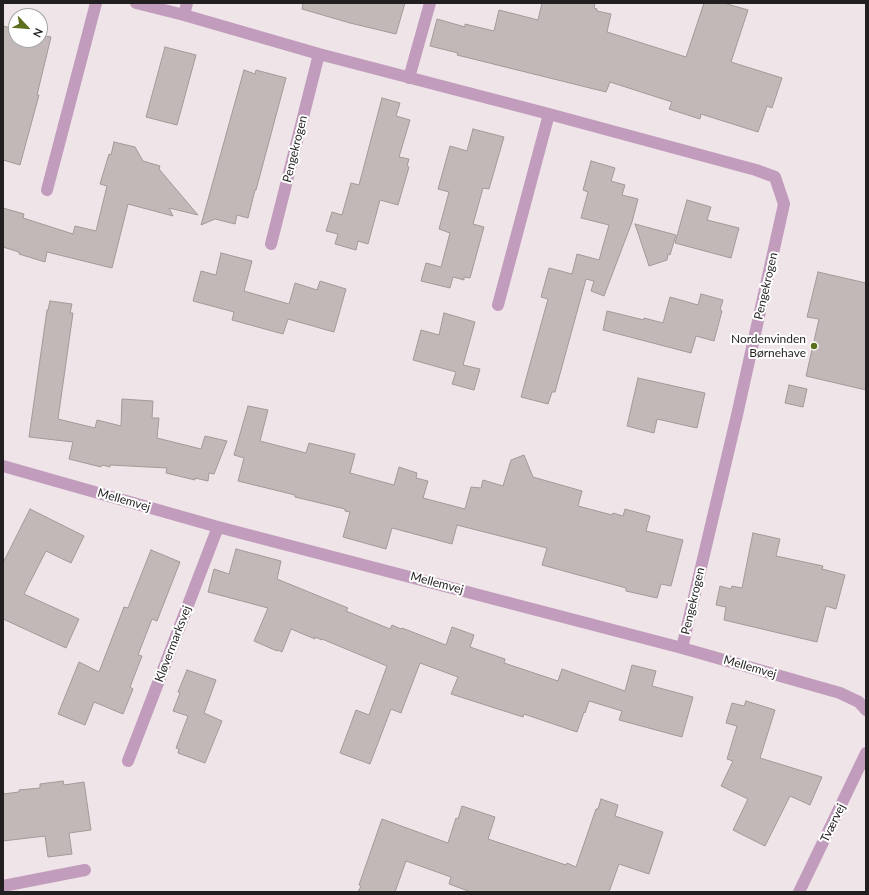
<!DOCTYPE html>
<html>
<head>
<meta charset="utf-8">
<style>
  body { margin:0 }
  #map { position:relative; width:869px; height:895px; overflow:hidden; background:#efe5e8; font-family:Lato,sans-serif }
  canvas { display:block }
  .frame { position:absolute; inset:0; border:4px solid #221f20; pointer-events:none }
  .north { position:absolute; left:8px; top:8px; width:40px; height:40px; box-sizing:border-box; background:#fff; border:1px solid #a7a5a6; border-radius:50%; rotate:116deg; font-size:11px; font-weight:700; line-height:16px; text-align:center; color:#221f20 }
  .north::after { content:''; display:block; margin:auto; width:14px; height:18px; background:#5b6f1e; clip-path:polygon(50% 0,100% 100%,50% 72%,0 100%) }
</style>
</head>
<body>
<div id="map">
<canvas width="869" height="895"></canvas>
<div class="frame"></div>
<div class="north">N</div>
</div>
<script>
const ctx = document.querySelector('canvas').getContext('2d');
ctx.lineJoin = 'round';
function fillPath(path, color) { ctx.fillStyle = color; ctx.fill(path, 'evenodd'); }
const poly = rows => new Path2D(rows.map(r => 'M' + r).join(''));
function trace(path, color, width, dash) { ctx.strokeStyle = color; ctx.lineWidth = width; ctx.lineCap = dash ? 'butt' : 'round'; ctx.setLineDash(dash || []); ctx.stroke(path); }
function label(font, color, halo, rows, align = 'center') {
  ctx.font = font + ' Lato,sans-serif'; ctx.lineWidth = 4; ctx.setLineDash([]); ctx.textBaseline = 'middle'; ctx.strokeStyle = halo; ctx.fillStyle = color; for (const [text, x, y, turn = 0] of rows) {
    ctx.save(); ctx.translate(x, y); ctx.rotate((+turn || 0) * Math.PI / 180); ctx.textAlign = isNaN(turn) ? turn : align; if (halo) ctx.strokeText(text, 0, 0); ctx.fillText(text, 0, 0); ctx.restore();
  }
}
const building = poly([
  [303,3,405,3,396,34,350,23,302,9,303,3],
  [542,3,595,3,594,8,597,9,597,11,611,14,607,32,686,57,704,3,724,3,748,10,731,62,782,78,772,108,767,106,758,132,701,114,700,119,669,109,672,102,610,82,606,92,457,55,458,53,430,46,437,19,465,27,465,24,494,31,499,10,538,20,542,3],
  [3,26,16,29,16,40,40,40,40,35,51,37,37,95,39,95,20,165,3,160,3,26],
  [165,47,196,55,177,125,146,117,165,47],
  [244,70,255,74,256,70,286,78,256,190,255,190,248,218,237,215,235,224,215,219,201,225,244,70],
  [382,98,400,103,396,116,410,120,399,157,409,159,407,166,409,167,398,205,380,200,368,244,358,241,356,250,335,244,338,234,326,231,332,212,342,215,351,183,359,185,382,98],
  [473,129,504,137,489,189,483,188,473,224,484,227,470,278,464,277,464,280,453,277,450,288,421,281,426,263,441,267,450,233,439,229,449,192,438,189,450,146,467,151,473,129],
  [114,142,135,147,143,161,160,166,159,169,198,215,169,208,173,216,128,204,112,268,47,252,45,262,19,254,19,252,3,247,3,208,24,214,23,218,73,234,75,226,96,231,107,186,100,184,109,154,111,155,114,142],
  [591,161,615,168,611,181,625,185,622,195,638,199,632,222,604,296,591,291,594,281,586,279,555,392,552,392,548,404,521,397,548,299,541,297,549,268,572,274,577,254,599,260,609,225,581,218,588,192,583,190,591,161],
  [687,200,711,207,707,220,739,228,731,258,675,243,687,200],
  [635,224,676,235,670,255,668,254,667,260,649,266,635,224],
  [221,253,252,261,244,291,289,304,295,283,317,290,320,281,346,289,334,332,288,319,283,334,232,320,234,312,193,301,201,271,216,275,221,253],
  [818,272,866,283,866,390,806,376,819,319,807,317,818,272],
  [701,294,723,300,720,310,722,311,714,341,696,336,691,353,603,330,607,311,644,320,644,318,663,323,670,297,698,305,701,294],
  [50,301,72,304,70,313,73,313,58,419,95,428,97,420,121,426,122,399,153,401,152,418,159,418,157,438,201,449,205,436,227,441,214,474,209,473,208,481,195,478,195,480,166,473,167,468,110,465,110,467,102,465,101,467,69,459,73,442,29,437,47,310,48,310,50,301],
  [444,313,475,322,463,365,480,369,474,390,452,384,456,372,413,360,421,330,439,335,444,313],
  [638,378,705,393,697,428,657,419,654,433,627,426,638,378],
  [789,385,807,389,803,407,785,403,789,385],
  [248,406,268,410,260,441,306,453,309,443,355,454,350,473,394,485,399,467,417,473,416,478,428,481,423,498,465,509,471,487,481,488,483,480,503,486,511,460,524,455,533,477,582,491,578,506,612,515,613,513,623,516,625,509,650,516,646,531,683,540,671,586,661,584,657,598,626,591,626,588,542,565,547,548,457,525,452,544,392,528,386,549,343,537,350,512,345,511,345,509,295,497,295,495,238,481,244,458,234,455,248,406],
  [30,509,84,536,71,563,46,551,24,594,79,619,66,648,3,619,3,563,30,509],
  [753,533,780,539,776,556,823,566,822,569,845,575,836,609,826,606,817,642,724,620,726,607,716,605,720,586,731,589,732,586,742,588,753,533],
  [236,549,281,561,277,579,348,608,346,611,390,629,392,625,401,629,402,628,446,645,452,627,474,635,470,647,505,659,504,663,558,681,562,669,625,691,632,665,656,671,652,686,693,697,682,737,619,720,622,711,589,701,585,713,584,712,577,732,524,714,523,717,451,694,458,677,420,663,401,713,391,709,370,764,340,753,356,710,369,715,387,666,322,639,322,640,315,637,315,639,291,629,282,652,278,650,277,651,254,641,268,608,208,592,214,569,229,574,236,549],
  [151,550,180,562,157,621,152,619,138,655,142,656,130,687,133,689,123,714,94,702,85,725,58,714,79,662,99,672,124,607,128,608,151,550],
  [187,670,216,680,204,713,222,721,205,763,178,753,179,749,176,748,188,716,173,711,180,693,178,692,187,670],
  [746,701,775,710,760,758,822,777,810,805,790,796,765,846,733,830,748,799,721,786,733,761,727,759,737,726,726,723,732,703,744,706,746,701],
  [63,781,64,785,84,782,91,830,69,833,72,854,48,857,45,836,3,841,3,794,19,792,19,790,40,788,40,784,63,781],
  [601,799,618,805,615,816,663,832,649,874,619,864,609,892,471,892,449,884,451,877,406,861,395,892,358,892,361,886,359,885,382,819,448,843,456,818,458,819,462,806,495,817,488,839,566,865,567,863,576,867,596,809,598,809,601,799]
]);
fillPath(building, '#c2b8b8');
trace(building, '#a29998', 1);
trace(poly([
  [136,3,184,15,319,54,549,114,756,170,775,177,784,204,737,415,682,648],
  [184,15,187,3],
  [409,78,430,3],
  [47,190,96,3],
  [271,244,319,54],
  [498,305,549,114],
  [3,466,218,527,682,648,840,693,859,702,866,710],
  [128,761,218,527],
  [3,886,85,870],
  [799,892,866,753]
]), '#c29cbc', 12);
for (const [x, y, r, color] of [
  [814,346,4,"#5b6f1e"]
]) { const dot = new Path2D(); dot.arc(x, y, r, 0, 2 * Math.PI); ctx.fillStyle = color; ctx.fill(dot); trace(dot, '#fff', 1.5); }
label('12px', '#221f20', '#fff', [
  ["Pengekrogen",295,149,-76],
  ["Pengekrogen",766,286,-77],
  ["Mellemvej",124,500,16],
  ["Mellemvej",437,583,15],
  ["Pengekrogen",693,601,-77],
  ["Kløvermarksvej",173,644,-69],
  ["Mellemvej",750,667,16],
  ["Tværvej",833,823,-64]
]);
label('12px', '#221f20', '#fff', [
  ["Nordenvinden",806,339],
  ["Børnehave",806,353]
], 'right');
</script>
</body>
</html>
